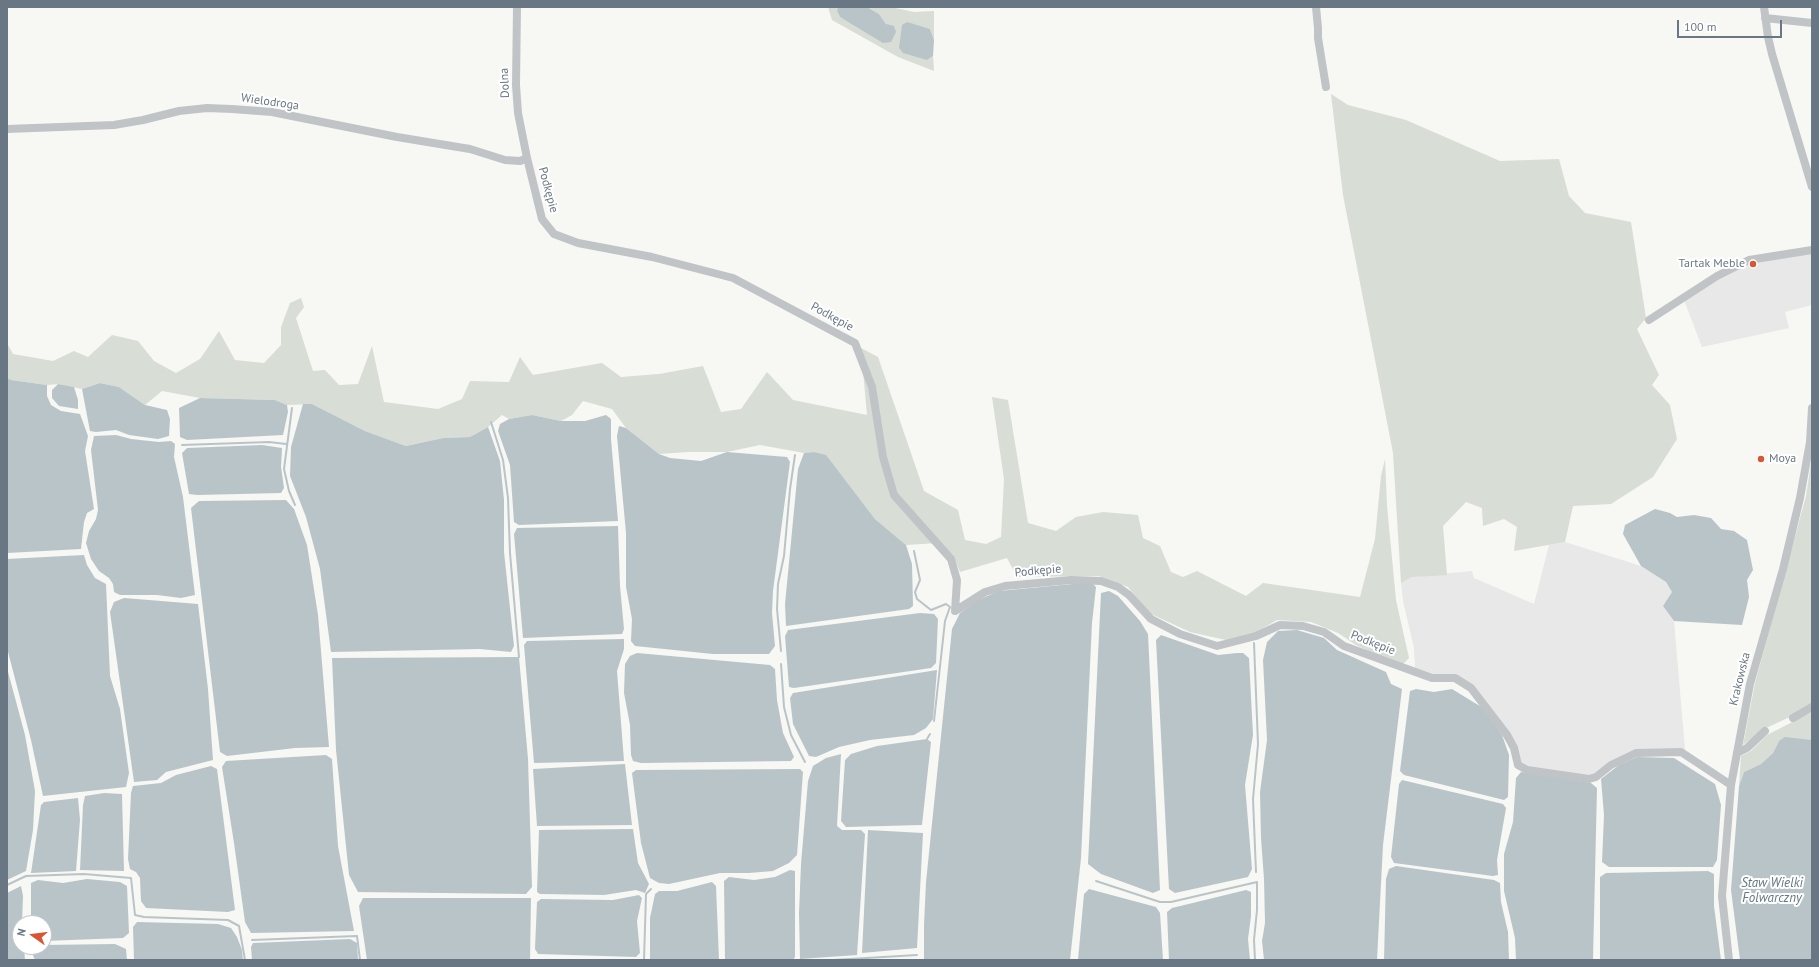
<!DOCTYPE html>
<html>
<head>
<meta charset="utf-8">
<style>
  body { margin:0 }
  #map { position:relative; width:1819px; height:967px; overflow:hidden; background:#f7f7f4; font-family:"PT Sans",sans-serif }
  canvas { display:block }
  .frame { position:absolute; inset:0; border:8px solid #687783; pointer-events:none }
  .north { position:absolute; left:12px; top:915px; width:40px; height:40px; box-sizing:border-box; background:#fff; border:1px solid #c3c9cd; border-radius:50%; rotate:284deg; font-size:11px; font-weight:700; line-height:16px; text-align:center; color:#687783 }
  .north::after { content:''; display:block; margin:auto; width:14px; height:18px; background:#d75734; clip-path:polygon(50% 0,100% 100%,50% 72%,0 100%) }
  .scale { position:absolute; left:1677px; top:20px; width:105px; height:18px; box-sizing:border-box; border:2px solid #687783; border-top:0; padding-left:5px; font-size:12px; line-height:14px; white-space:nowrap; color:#687783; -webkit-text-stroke:3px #fff; paint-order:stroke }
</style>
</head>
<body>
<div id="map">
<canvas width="1819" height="967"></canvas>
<div class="frame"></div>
<div class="north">N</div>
<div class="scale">100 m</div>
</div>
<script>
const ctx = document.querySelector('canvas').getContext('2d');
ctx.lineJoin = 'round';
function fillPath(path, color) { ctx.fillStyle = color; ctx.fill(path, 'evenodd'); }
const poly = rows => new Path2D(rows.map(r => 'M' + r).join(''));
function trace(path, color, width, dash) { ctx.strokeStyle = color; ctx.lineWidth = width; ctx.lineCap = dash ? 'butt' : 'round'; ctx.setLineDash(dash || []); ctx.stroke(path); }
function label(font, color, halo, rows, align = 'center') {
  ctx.font = font + ' "PT Sans",sans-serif'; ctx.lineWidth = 4; ctx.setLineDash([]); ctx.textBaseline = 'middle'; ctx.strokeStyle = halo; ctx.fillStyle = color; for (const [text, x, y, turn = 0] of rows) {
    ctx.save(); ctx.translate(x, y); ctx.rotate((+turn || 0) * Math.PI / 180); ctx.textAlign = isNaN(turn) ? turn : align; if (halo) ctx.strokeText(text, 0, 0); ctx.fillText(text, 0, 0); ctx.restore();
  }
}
fillPath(poly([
  [1812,252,1812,305,1785,312,1789,328,1702,347,1684,300,1718,277,1749,261],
  [1565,542,1641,566,1666,582,1672,592,1663,606,1674,621,1685,750,1634,752,1589,777,1529,768,1520,763,1472,686,1415,669,1414,648,1403,601,1401,583,1412,577,1472,571,1474,578,1534,604,1549,545]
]), '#e7e8e7');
fillPath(poly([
  [828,7,838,7,837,11,840,17,850,22,886,24,879,14,867,7,891,7,914,12,934,11,934,40,930,29,927,60,933,56,934,71,898,57,832,20],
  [1331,94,1348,105,1406,120,1500,161,1559,159,1569,196,1585,213,1631,222,1646,318,1637,329,1659,375,1652,385,1670,405,1677,439,1653,477,1611,504,1573,506,1565,542,1514,551,1517,527,1504,519,1483,526,1482,508,1466,502,1443,526,1447,575,1412,577,1401,583,1393,453,1343,195],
  [301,298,304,307,296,318,313,371,325,370,339,385,358,384,372,346,384,402,438,409,462,399,470,381,509,382,520,357,533,375,602,363,621,377,659,374,703,366,721,412,741,409,767,372,793,400,867,415,861,348,878,357,924,491,958,510,965,540,986,544,1001,537,1004,479,992,397,1008,400,1028,523,1056,531,1076,517,1103,512,1138,515,1143,538,1160,546,1171,572,1183,577,1197,571,1246,596,1263,583,1360,597,1375,539,1381,476,1385,459,1387,506,1396,600,1409,658,1402,665,1385,659,1356,645,1338,633,1311,622,1277,620,1253,634,1226,640,1190,632,1149,613,1128,587,1099,576,1017,577,1007,558,960,572,953,555,938,543,906,545,875,519,826,456,814,452,804,453,760,445,727,452,688,452,659,454,626,428,612,409,583,401,572,415,561,421,532,415,509,419,502,415,488,427,470,437,443,438,406,446,365,431,312,404,287,405,275,400,200,398,162,391,145,405,119,387,100,383,82,389,58,384,47,385,11,380,7,378,7,343,13,354,53,361,74,351,88,357,112,335,138,341,154,361,176,373,200,359,219,331,235,360,264,363,281,345,281,327,290,303],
  [1812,456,1812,704,1792,716,1764,729,1743,745,1755,683,1806,496],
  [1812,712,1812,740,1779,741,1773,753,1761,764,1744,772,1739,786,1741,756,1751,751,1767,735]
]), '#d8ddd5');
fillPath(poly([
  [838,7,867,7,879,14,886,24,894,26,896,32,891,42,883,43,840,17,837,11],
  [907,22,930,29,934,40,933,56,927,60,903,53,899,48,902,25],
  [7,378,11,380,47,385,47,396,51,405,61,411,80,414,88,436,85,451,94,509,87,513,84,522,81,549,7,553],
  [100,383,119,387,145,405,167,410,170,419,169,436,158,439,129,435,116,430,96,432,90,431,82,389],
  [58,384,74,387,78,400,78,409,59,406,52,398,52,390],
  [200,398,275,400,287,405,288,412,283,435,187,440,180,437,179,408],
  [303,404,312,404,365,431,406,446,443,438,470,437,488,427,500,461,504,500,504,552,514,646,511,652,480,649,331,652,320,569,306,517,290,476,291,447],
  [532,415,561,421,585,421,606,415,611,419,611,439,618,521,519,525,514,522,510,465,498,431,500,424,509,419],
  [619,426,626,428,659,454,670,458,701,461,727,452,787,457,790,462,773,591,772,613,775,646,769,654,713,654,635,646,631,641,632,619,626,587,626,533,617,436],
  [116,435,131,439,159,442,171,441,175,444,174,457,183,497,195,595,181,598,157,595,120,595,114,592,113,584,109,578,99,571,91,559,86,543,89,531,96,519,98,510,91,450,94,436],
  [262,445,282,448,281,467,284,488,281,493,197,495,189,494,182,453,187,448],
  [814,452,826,455,875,519,906,545,912,564,913,606,909,609,786,626,785,604,798,469,804,453],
  [286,500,294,509,307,545,318,615,329,747,295,748,227,756,220,752,191,508,199,501],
  [1655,509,1670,513,1677,517,1694,515,1711,518,1721,529,1734,531,1747,540,1753,570,1747,580,1749,597,1742,625,1674,621,1663,606,1672,592,1666,582,1641,566,1623,534,1625,525],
  [618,526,620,586,624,629,622,634,523,638,514,534,517,528],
  [84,555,87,565,95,578,106,584,110,676,120,709,129,773,126,787,43,796,31,740,7,648,7,559],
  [1073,584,1093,584,1096,587,1092,623,1081,858,1070,960,924,960,924,925,926,882,952,629,960,613,978,600,999,591],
  [1109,591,1118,596,1140,621,1148,634,1160,890,1153,893,1101,874,1088,864,1101,593],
  [124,598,198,604,208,689,213,760,166,772,157,780,134,782,110,612,114,602],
  [920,613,934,614,938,619,936,663,931,668,794,688,789,687,785,636,788,630],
  [1297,630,1324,638,1337,650,1386,672,1391,684,1402,689,1383,845,1377,960,1264,960,1262,941,1265,923,1264,879,1261,838,1260,792,1267,740,1263,660,1267,642,1278,631],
  [1161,635,1218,655,1237,653,1243,653,1249,658,1253,735,1245,785,1252,869,1248,877,1175,893,1169,889,1156,640],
  [624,639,624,649,617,671,624,761,534,763,524,645,527,641],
  [637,653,770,665,775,669,777,700,783,733,794,757,791,761,641,763,633,761,631,755,630,725,624,693,625,664,630,656],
  [519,657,528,759,532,887,526,894,358,892,349,875,336,750,332,658],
  [7,668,25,735,35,791,33,830,26,871,7,880],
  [937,670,933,719,926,728,914,735,870,740,839,747,816,757,809,756,793,724,790,698,793,693],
  [1416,689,1434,692,1452,689,1483,708,1502,735,1509,755,1508,797,1504,800,1404,775,1400,771,1410,691],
  [1785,737,1812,740,1812,960,1740,960,1731,890,1739,786,1744,772,1761,764,1773,753,1779,741],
  [927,739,931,742,922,825,846,827,841,821,845,760,851,754,877,746],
  [841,754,837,826,842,830,861,830,865,834,857,955,800,959,799,913,801,864,808,781,813,766,826,758],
  [326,755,332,759,338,846,354,931,251,933,245,922,234,843,222,767,226,761],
  [1637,757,1674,758,1715,784,1721,805,1717,860,1713,867,1609,867,1602,862,1604,815,1601,779,1619,765],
  [625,764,632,825,537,826,533,769],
  [211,766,217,769,235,910,228,912,146,908,141,901,140,878,136,872,130,869,128,859,131,793,133,786,161,783,176,775],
  [800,769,803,772,797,855,789,863,773,871,749,873,720,873,669,884,659,883,650,878,641,843,632,773,636,770],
  [1521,772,1591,783,1597,788,1593,960,1516,960,1515,938,1504,891,1504,854,1513,822,1516,778],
  [1402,780,1503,804,1506,808,1497,860,1498,875,1493,876,1394,863,1391,857,1399,784],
  [104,793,122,794,124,871,80,870,83,805,85,796],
  [78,798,80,820,76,871,31,873,41,805,44,802],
  [633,829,638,863,649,884,645,893,636,890,604,895,540,894,537,892,539,830],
  [868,830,923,833,917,948,862,953],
  [1396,866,1494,880,1500,883,1501,902,1508,932,1509,960,1384,960,1386,879,1389,869],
  [790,870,795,871,795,957,793,960,725,960,724,881,729,877,754,880,775,877],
  [1708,871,1714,874,1714,906,1721,960,1600,960,1600,877,1606,873],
  [87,879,120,882,127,886,129,933,123,938,44,941,44,923,31,923,31,883,38,880,63,883],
  [712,882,716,886,719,960,650,960,650,918,655,894,659,891,677,891],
  [21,886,23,896,22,923,20,923,20,947,24,947,25,960,7,960,7,893],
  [1089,889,1156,907,1160,913,1163,960,1078,960,1084,894],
  [1246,890,1251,892,1251,916,1248,939,1250,960,1169,960,1167,912,1172,908],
  [639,895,642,898,637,921,640,953,636,957,538,954,535,949,537,902,541,899,613,900],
  [363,898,531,898,530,960,367,960,359,906],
  [137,922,218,924,231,928,237,937,242,950,243,960,134,960,133,927],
  [350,939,357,943,358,960,252,960,251,947,253,943],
  [115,944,126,949,127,960,35,960,32,953,32,947,44,947,44,945]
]), '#b9c4c8');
trace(poly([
  [292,408,284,469,289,491,295,505],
  [491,422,503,460,508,498,510,553,519,657],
  [182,445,269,442,286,444],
  [914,551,920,580,915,592,917,599,931,610,946,604,950,607,945,621,934,721],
  [1254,643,1258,744,1253,799,1256,872],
  [781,651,777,609,778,584,784,556,790,489,795,455],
  [781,664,784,707,791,735,805,762],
  [927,739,930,734],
  [1096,881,1160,902,1171,902,1257,882,1257,910,1254,940,1255,960],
  [7,885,26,876,84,874,131,878,135,915,144,917,228,920,239,926,245,960],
  [252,940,357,936,360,960],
  [644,960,646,894,651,889],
  [833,960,917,955]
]), '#b9c4c8', 2);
trace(poly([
  [517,7,516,85,518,113,527,158,542,219,554,234,578,243,652,257,733,278,855,343,872,387,883,457,894,495,951,559,957,580,955,611,985,592,1005,586,1071,580,1101,581,1118,587,1129,595,1151,619,1180,634,1217,646,1256,636,1280,625,1303,626,1324,632,1344,646,1432,678,1455,678,1471,688,1507,735,1514,748,1518,765,1527,770,1589,779,1596,777,1611,765,1636,753,1681,752,1731,785],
  [1316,7,1318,28,1318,38,1326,87],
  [1764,7,1768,37,1772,54,1812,187],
  [1765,18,1812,23],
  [7,129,114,125,143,120,179,111,207,108,232,109,272,112,397,137,470,149,505,160,520,161,527,158],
  [1649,320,1717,276,1749,260,1812,250],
  [1793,718,1812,707],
  [1737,753,1747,748,1765,731],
  [1729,960,1722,896,1731,785,1750,684,1783,569,1800,498,1810,442,1812,408]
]), '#c0c4c7', 8);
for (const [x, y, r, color] of [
  [1753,264,4,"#d75734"],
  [1761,459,4,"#d75734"]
]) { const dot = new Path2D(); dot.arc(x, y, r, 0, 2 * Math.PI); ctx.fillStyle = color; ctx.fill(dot); trace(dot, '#fff', 1.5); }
label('12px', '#687783', '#fff', [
  ["Dolna",505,83,-92],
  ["Wielodroga",270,102,8],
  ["Podkępie",548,190,75],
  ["Podkępie",832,317,29],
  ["Podkępie",1038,571,-5],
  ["Podkępie",1373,643,21],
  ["Krakowska",1740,679,-76]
]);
label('12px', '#687783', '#fff', [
  ["Tartak Meble",1745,264],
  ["Moya",1769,459,"left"]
], 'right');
label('italic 13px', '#63787f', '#fff', [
  ["Staw Wielki",1772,883],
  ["Folwarczny",1772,898]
]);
</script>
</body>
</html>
